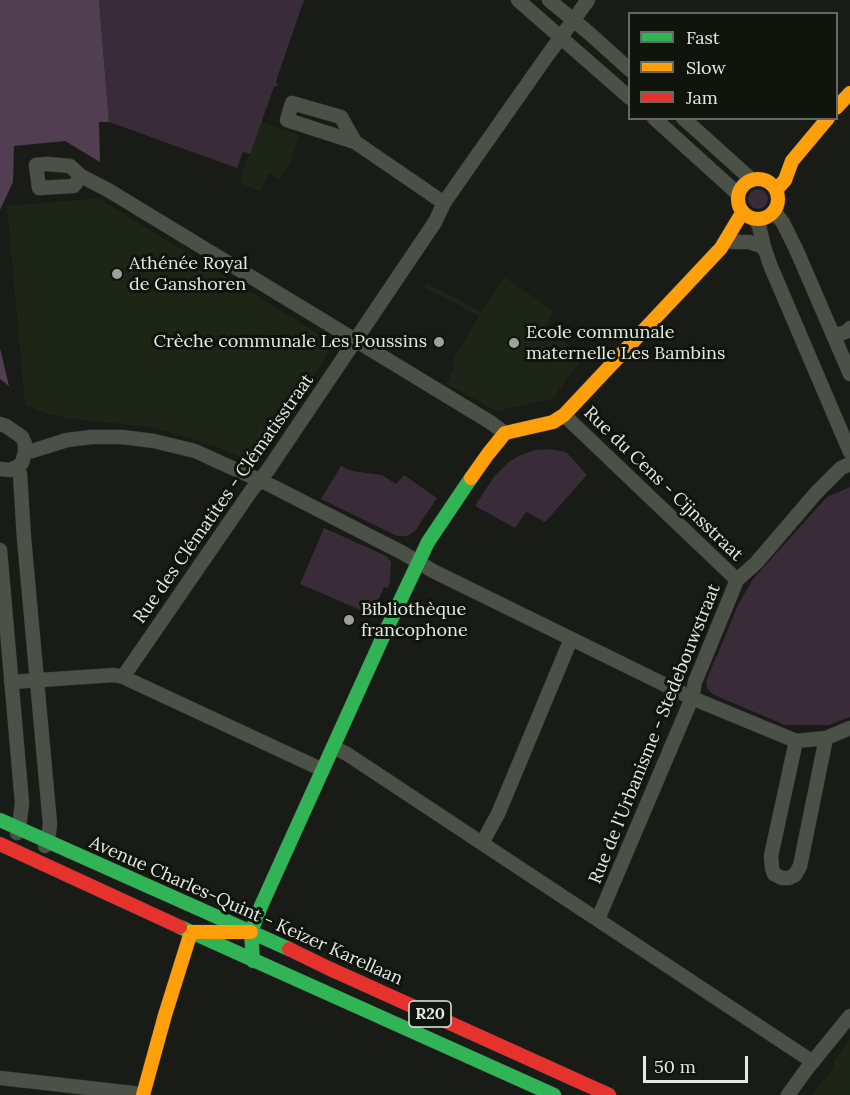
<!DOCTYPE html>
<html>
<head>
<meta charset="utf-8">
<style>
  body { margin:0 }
  #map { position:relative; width:850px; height:1095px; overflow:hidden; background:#181b16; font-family:Lora,serif }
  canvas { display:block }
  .legend { position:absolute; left:628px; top:12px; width:210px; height:108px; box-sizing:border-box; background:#0f140c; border:2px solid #656962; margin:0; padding:8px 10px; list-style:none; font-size:18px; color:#e5e9e3 }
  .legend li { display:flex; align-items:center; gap:12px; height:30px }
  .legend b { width:30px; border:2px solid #656962 }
  .scale { position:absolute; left:643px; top:1056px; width:105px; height:27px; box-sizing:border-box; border:3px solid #e5e9e3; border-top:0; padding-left:8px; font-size:18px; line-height:21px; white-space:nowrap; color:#e5e9e3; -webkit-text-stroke:4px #0f140c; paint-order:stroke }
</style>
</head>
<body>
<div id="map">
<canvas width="850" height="1095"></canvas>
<ul class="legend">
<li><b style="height:8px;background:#30b455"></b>Fast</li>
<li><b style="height:8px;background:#ff9f0a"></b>Slow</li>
<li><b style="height:8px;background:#e5322d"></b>Jam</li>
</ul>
<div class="scale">50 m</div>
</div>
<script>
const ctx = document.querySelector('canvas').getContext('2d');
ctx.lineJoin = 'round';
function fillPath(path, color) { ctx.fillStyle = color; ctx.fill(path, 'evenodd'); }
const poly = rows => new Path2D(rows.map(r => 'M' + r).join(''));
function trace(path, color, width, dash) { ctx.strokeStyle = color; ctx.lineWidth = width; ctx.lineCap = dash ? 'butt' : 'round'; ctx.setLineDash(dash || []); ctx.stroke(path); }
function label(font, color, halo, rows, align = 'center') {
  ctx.font = font + ' Lora,serif'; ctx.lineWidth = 6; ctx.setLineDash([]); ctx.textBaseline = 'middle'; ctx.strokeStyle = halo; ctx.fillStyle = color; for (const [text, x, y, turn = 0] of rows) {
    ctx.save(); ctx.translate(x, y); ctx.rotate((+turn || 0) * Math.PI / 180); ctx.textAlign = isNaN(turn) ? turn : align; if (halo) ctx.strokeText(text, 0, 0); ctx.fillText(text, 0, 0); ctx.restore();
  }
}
fillPath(poly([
  [261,122,299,135,291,161,279,179,269,173,261,191,239,183],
  [98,198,330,341,333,345,312,378,257,458,248,461,227,451,197,440,157,429,140,426,65,418,45,413,25,405,7,206],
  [504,277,553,310,547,327,583,358,552,399,496,411,447,384,454,366,451,364,479,316,424,287,427,283,481,312],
  [850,1039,850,1095,812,1095,834,1067,833,1063,835,1059]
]), '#1d2517');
fillPath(poly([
  [99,0,304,0,276,81,278,86,274,87,250,154,243,152,237,168,109,122],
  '748 199a10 10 0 1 1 20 0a10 10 0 1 1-20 0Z',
  [549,449,566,452,587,475,545,522,526,512,515,528,475,506,493,478,510,461,521,455,535,450],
  [341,466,352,471,382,475,396,484,404,475,437,498,415,531,407,536,397,536,321,499],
  [850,487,850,717,829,725,785,725,712,694,707,688,706,681,739,603,753,579,827,497],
  [324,528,386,556,391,562,390,582,388,588,384,587,372,615,300,584]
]), '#392b38');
fillPath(poly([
  [0,0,99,0,109,122,99,122,100,162,65,141,14,146,13,182,0,210],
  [0,348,9,386,0,379]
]), '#513e50');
const street = poly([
  [518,0,630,98],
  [549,0,589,33,630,70],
  [654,118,738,194],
  [683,118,752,180],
  [355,142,287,120,292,103,341,117,355,142,444,203],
  [47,164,70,166,81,176,74,186,39,188,36,165,47,164],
  [81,176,108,190,490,422,505,433],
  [774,211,783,223,796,249,850,374],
  [755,219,759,226,764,247,771,267,850,452],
  [732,242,749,242,764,247],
  [834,336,848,331,850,328],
  [564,415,737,580],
  [0,424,6,426,22,437,25,444,25,452,22,463,17,467,10,470,0,469],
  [25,452,32,451,67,440,92,437,122,437,154,441,195,451,272,486,403,553,433,571,692,698,796,741,826,738,850,728],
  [17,467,20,474,24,538,50,824,48,841,45,846],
  [0,550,22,803,19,828,17,833],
  [123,677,251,491,268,470,435,222,444,203,464,174,547,56,588,0],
  [11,682,114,675,123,677,323,770],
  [796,741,771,856,772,868,774,874,782,878,789,878,795,875,800,866,826,738],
  [333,747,347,754,813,1062],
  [482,843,498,814,571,639],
  [598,919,692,698,695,682,737,580,756,563,816,493,841,468,850,464],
  [0,1078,133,1093,141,1095],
  [788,1095,806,1070,850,1016]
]);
const fast = poly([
  [0,820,289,949],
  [180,927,554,1095],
  [253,961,251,932,261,906,381,641,428,542,471,478]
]);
const slow = poly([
  [836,108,850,93],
  '738 199a20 20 0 1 1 40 0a20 20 0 1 1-40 0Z',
  [776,190,785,180,792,161,828,118],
  [471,478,488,454,505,433,553,422,564,415,721,248,742,213],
  [143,1095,165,1015,191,932,251,932]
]);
const jam = poly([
  [0,844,180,927],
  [289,949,328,968,609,1095]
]);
trace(street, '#353734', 15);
trace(fast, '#353734', 15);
trace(slow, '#353734', 15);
trace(jam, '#353734', 15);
trace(street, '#4c5148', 14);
trace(fast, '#30b455', 14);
trace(slow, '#ff9f0a', 14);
trace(jam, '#e5322d', 14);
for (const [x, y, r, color] of [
  [117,274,6,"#9da19b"],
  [439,342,6,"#9da19b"],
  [514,343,6,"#9da19b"],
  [349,620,6,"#9da19b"]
]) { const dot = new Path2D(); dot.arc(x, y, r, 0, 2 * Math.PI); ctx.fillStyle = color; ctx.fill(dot); trace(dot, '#0f140c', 2); }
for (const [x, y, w] of [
  [430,1014,42]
]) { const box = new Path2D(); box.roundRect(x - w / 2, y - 13, w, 26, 4.5); ctx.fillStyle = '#0f140c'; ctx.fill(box); trace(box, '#e5e9e3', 1.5); }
label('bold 16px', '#e5e9e3', null, [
  ["R20",430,1014]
]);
label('18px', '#e5e9e3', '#0f140c', [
  ["Athénée Royal",129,264],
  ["de Ganshoren",129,285],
  ["Ecole communale",526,333],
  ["maternelle Les Bambins",526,354],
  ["Crèche communale Les Poussins",427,342,"right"],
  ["Bibliothèque",361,610],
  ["francophone",361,631]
], 'left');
label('18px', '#e5e9e3', '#0f140c', [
  ["Rue du Cens - Cijnsstraat",663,484,44],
  ["Rue des Clématites - Clématisstraat",224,499,-55],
  ["Rue de l'Urbanisme - Stedebouwstraat",655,734,-68],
  ["Avenue Charles-Quint - Keizer Karellaan",246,911,24]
]);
</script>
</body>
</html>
